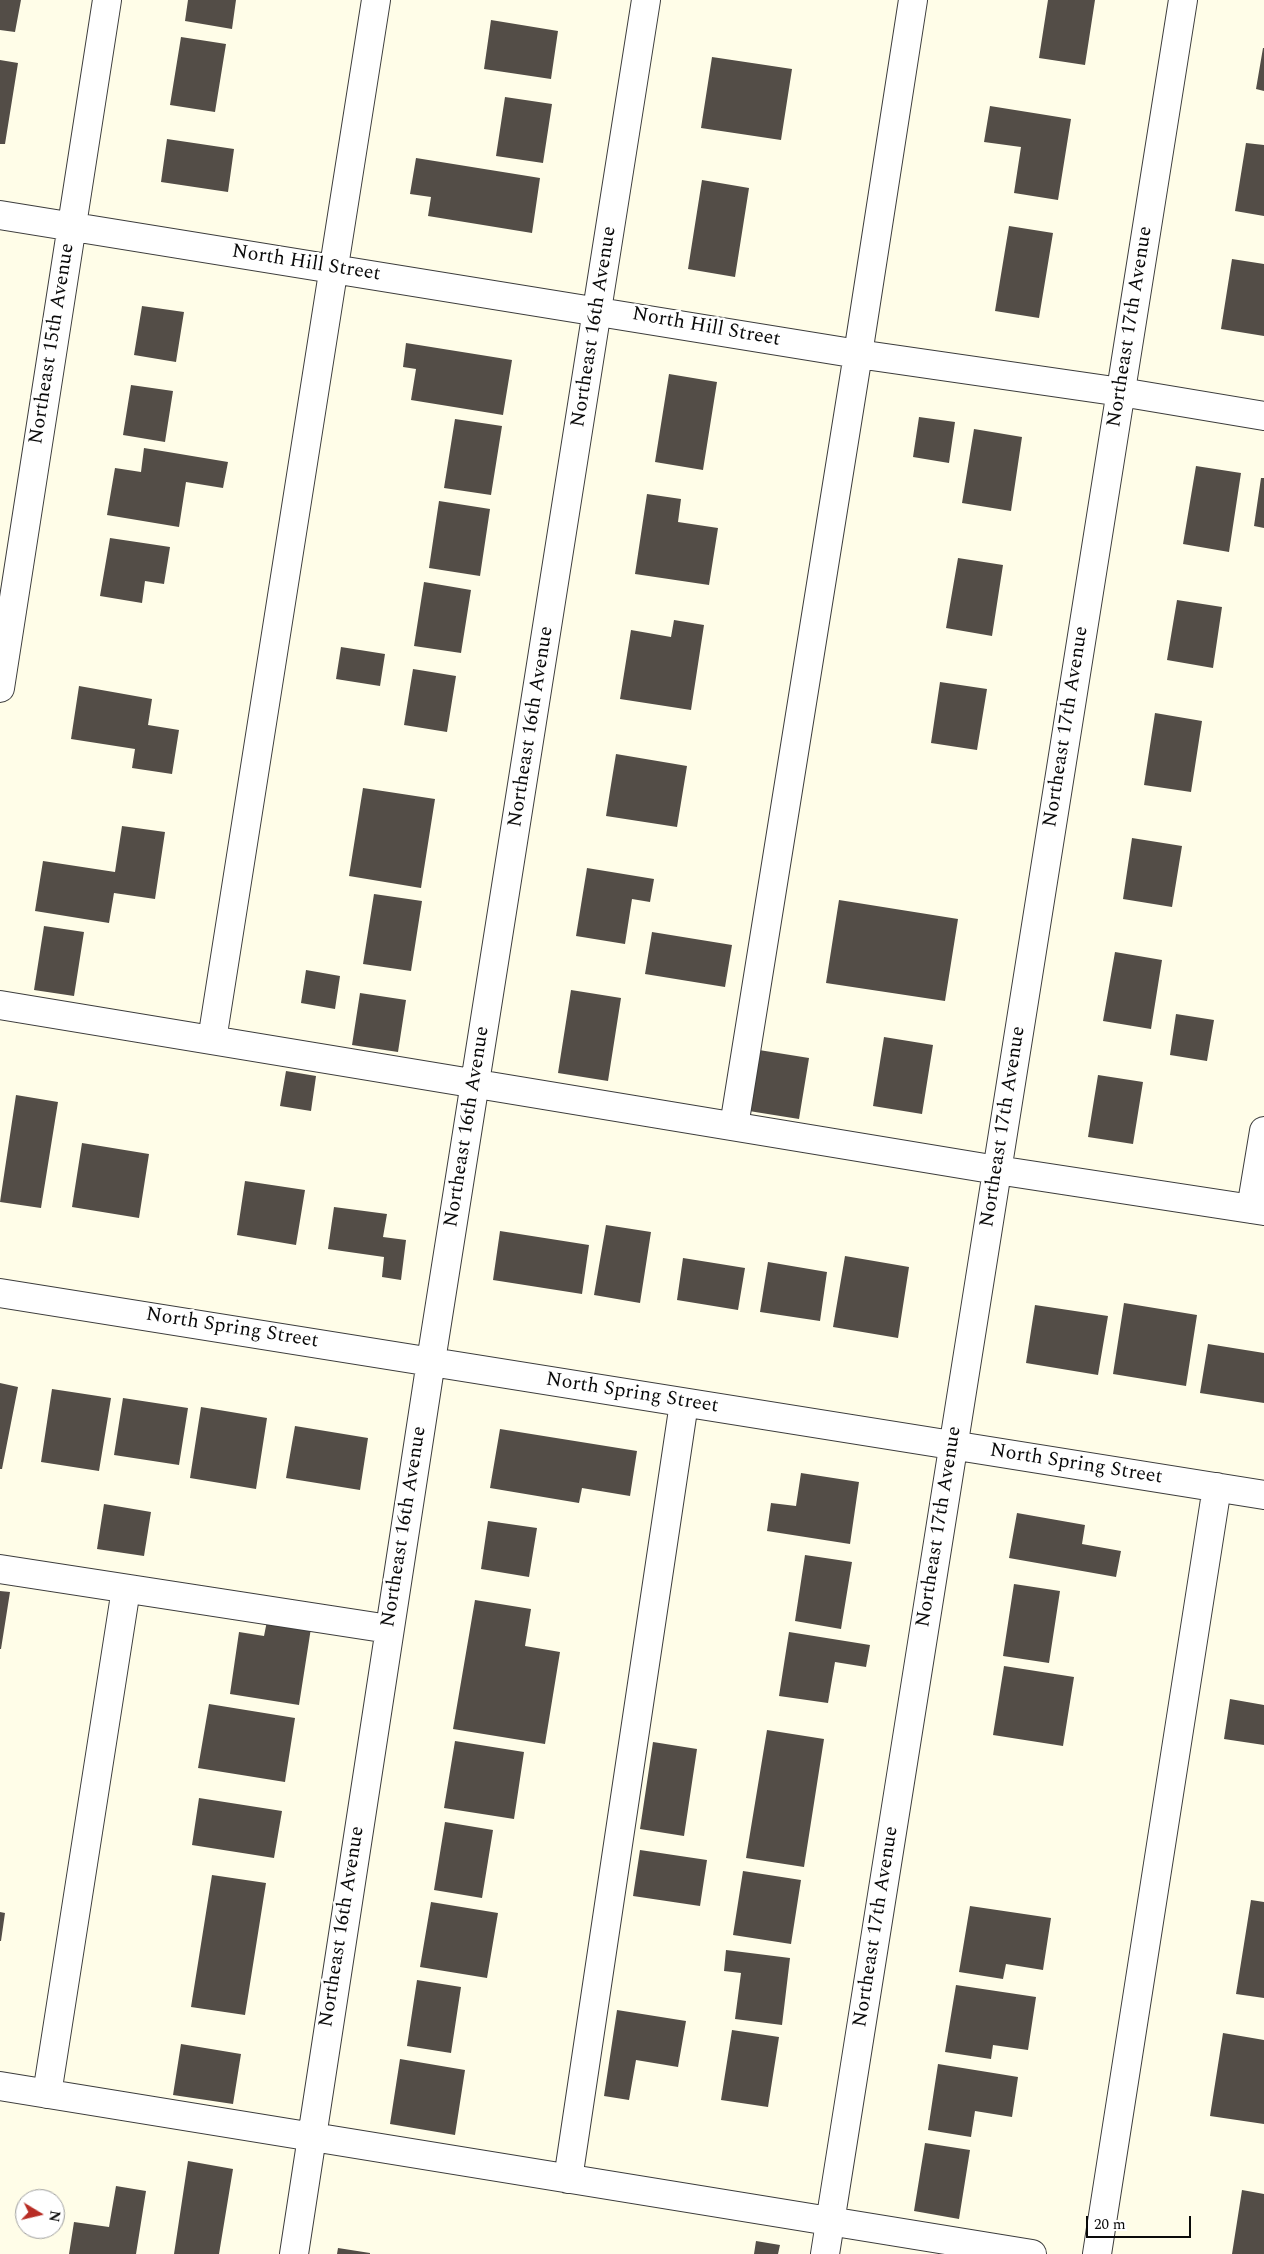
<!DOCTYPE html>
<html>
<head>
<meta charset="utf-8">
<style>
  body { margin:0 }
  #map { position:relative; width:1264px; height:2254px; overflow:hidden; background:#fffde8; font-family:Spectral,serif }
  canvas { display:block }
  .north { position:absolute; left:15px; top:2189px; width:50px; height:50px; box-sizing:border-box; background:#fff; border:1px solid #9d9d9d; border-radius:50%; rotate:99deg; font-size:14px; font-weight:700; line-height:20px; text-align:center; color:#0a0a0a }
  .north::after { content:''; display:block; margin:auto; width:18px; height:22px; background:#b82d25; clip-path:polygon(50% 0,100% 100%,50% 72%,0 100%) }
  .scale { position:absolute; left:1086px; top:2216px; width:105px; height:22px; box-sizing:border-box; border:2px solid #0a0a0a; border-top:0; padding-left:6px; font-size:15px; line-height:18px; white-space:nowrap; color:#0a0a0a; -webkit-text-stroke:4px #fff; paint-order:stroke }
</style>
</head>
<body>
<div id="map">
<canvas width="1264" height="2254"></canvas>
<div class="north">N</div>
<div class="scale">20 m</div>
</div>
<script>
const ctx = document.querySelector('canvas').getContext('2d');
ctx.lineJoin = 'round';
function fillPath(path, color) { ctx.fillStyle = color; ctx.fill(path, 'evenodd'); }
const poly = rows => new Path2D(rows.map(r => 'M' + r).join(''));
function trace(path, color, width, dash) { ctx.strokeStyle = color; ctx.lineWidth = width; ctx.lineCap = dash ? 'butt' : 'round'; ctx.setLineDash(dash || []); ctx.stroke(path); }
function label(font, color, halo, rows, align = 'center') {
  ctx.font = font + ' Spectral,serif'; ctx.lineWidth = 5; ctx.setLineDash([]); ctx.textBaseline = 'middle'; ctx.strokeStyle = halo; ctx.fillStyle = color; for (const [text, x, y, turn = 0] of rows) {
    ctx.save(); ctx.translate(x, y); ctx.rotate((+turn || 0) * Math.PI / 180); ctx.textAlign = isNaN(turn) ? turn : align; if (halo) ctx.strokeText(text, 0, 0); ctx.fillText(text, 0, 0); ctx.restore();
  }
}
fillPath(poly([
  [0,0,21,0,15,32,0,30],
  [188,0,236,0,232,29,185,21],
  [1048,0,1095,0,1085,65,1039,58],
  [491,20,558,31,551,79,484,69],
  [181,37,226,44,215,112,170,105],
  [1263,48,1264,48,1264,91,1256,89],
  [712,57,792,69,781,140,701,128],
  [0,60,18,63,5,144,0,144],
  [505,97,552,104,543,163,496,156],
  [990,106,1071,119,1058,200,1014,193,1021,147,984,142],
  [167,139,234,149,228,192,161,182],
  [1246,143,1264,145,1264,216,1235,211],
  [416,158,540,178,532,233,428,216,431,197,410,194],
  [702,180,749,188,735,277,688,269],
  [1009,226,1053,233,1039,318,995,311],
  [1232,259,1264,264,1264,336,1221,329],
  [142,306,184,312,176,362,134,355],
  [406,343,512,360,503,415,411,400,416,369,403,367],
  [669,374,717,382,703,470,655,462],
  [131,385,173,391,165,442,123,435],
  [919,417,955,422,949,463,913,457],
  [455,419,502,426,491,495,444,488],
  [974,429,1022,437,1011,511,962,503],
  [144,448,228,462,223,488,186,482,179,527,107,515,115,468,141,472],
  [1196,466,1241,473,1229,552,1183,544],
  [1261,478,1264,478,1264,528,1254,526],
  [647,494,681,499,678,522,718,528,709,585,635,574],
  [439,501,490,509,480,576,429,568],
  [110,538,170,547,164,584,145,581,142,603,100,596],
  [958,558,1003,565,992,636,946,628],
  [424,582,471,590,461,653,414,646],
  [1177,600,1222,607,1213,668,1167,660],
  [674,620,704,625,691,710,620,699,631,630,671,637],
  [341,647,385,654,380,686,336,679],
  [413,669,456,676,447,732,404,725],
  [940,682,987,689,977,750,931,743],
  [79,686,152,699,148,725,179,730,172,774,132,768,135,749,71,739],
  [1155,713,1202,721,1191,792,1144,785],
  [616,754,687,766,677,827,606,816],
  [363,788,435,799,421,888,349,876],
  [122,826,165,832,155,899,114,893,109,923,35,911,43,861,115,872],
  [1132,838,1182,846,1172,907,1123,899],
  [587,868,654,879,650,902,632,899,625,944,576,936],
  [374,894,422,901,411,971,363,964],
  [839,900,958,919,945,1001,826,983],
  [44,926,84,932,74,996,34,990],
  [652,932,732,945,725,987,645,974],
  [1115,952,1162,960,1151,1029,1103,1021],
  [306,970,340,976,335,1009,301,1003],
  [571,990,621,998,608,1081,558,1073],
  [360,993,406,1000,398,1052,352,1045],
  [1176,1014,1214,1020,1207,1061,1170,1055],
  [884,1037,933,1045,922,1114,873,1106],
  [759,1050,809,1058,799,1119,749,1111],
  [286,1071,316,1076,311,1111,280,1106],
  [1098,1075,1143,1082,1133,1144,1088,1137],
  [16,1095,58,1102,41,1208,0,1202],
  [82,1143,149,1154,139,1218,72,1207],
  [245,1181,305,1190,296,1245,237,1235],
  [334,1207,387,1214,383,1237,406,1240,401,1280,382,1277,384,1257,328,1249],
  [606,1225,651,1232,640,1303,594,1295],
  [500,1231,589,1245,582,1294,493,1280],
  [845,1256,909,1267,898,1338,833,1327],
  [683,1258,745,1268,738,1310,677,1300],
  [768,1262,827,1272,820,1321,760,1312],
  [1124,1303,1197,1315,1186,1386,1113,1374],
  [1035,1305,1108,1316,1098,1375,1026,1363],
  [1208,1344,1264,1353,1264,1403,1200,1393],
  [0,1383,18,1387,2,1469,0,1469],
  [52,1389,111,1398,99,1471,41,1462],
  [123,1398,188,1408,179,1465,114,1455],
  [201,1407,267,1418,256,1489,190,1478],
  [295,1426,368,1438,360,1490,286,1478],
  [500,1429,637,1451,630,1496,582,1488,579,1503,490,1488],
  [801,1473,859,1482,850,1544,767,1531,771,1503,796,1506],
  [104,1504,151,1512,144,1556,97,1549],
  [1017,1513,1085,1525,1082,1544,1121,1551,1116,1577,1009,1558],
  [488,1521,537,1528,529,1577,481,1569],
  [805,1555,852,1562,841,1629,795,1621],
  [1014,1584,1060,1591,1049,1663,1003,1656],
  [0,1591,10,1592,1,1649,0,1649],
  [475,1600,531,1609,525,1646,560,1652,545,1744,453,1729],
  [267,1621,311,1628,299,1705,230,1694,239,1632,264,1636],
  [789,1632,870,1645,866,1667,835,1662,828,1703,779,1696],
  [1004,1666,1074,1677,1063,1746,993,1735],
  [1230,1699,1264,1705,1264,1745,1224,1739],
  [209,1704,295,1718,285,1782,198,1768],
  [767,1730,824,1739,804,1867,746,1858],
  [455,1741,524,1752,514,1819,444,1808],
  [653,1742,697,1749,684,1836,640,1829],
  [199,1798,282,1811,274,1858,192,1845],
  [445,1822,493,1830,482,1898,434,1890],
  [640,1850,707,1860,700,1906,633,1896],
  [743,1871,801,1880,791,1944,733,1935],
  [212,1875,266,1883,245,2015,191,2007],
  [1251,1900,1264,1902,1264,1998,1236,1994],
  [431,1902,498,1913,487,1978,420,1967],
  [970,1906,1051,1918,1043,1970,1006,1964,1003,1979,959,1972],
  [0,1912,5,1913,1,1941,0,1941],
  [726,1950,790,1958,782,2025,735,2019,741,1973,724,1971],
  [417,1980,461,1987,451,2053,407,2046],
  [956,1985,1036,1997,1028,2050,993,2045,991,2059,945,2052],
  [617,2010,686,2021,678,2067,636,2060,629,2100,604,2096],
  [732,2030,779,2037,768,2107,721,2100],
  [1223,2033,1264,2040,1264,2124,1210,2116],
  [181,2044,241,2054,233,2104,173,2095],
  [400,2059,465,2070,455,2135,390,2124],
  [938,2064,1018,2077,1012,2117,975,2111,971,2137,928,2130],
  [925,2143,970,2150,959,2219,914,2211],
  [188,2161,233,2169,219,2254,174,2254],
  [116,2186,146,2191,136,2254,69,2254,74,2222,109,2227],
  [1242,2190,1264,2194,1264,2254,1232,2254],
  [756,2241,780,2245,778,2254,754,2254],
  [338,2248,370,2253,370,2254,337,2254]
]), '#534d47');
const minor = poly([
  [0,215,858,354,1121,392,1264,416],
  [0,688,107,0],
  [0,1005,997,1170,1264,1211],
  [212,1040,376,0],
  [734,1126,858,354,913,0],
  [1251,1209,1264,1131],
  [0,1293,1264,1495],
  [0,1569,389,1629],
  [0,2086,1032,2254],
  [47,2094,126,1589],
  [568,2179,684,1403],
  [294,2254,431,1361,646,0],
  [825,2254,1183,0],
  [1097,2254,1217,1487]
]);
trace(minor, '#3d3d3d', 30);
trace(minor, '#fff', 28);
label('20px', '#0a0a0a', '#fff', [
  ["North Hill Street",306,264,9],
  ["Northeast 16th Avenue",595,327,-81],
  ["Northeast 17th Avenue",1131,327,-81],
  ["North Hill Street",706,328,10],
  ["Northeast 15th Avenue",53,344,-81],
  ["Northeast 16th Avenue",532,727,-81],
  ["Northeast 17th Avenue",1067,727,-81],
  ["Northeast 16th Avenue",468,1127,-81],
  ["Northeast 17th Avenue",1004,1127,-81],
  ["North Spring Street",232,1329,9],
  ["North Spring Street",632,1394,9],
  ["North Spring Street",1076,1465,9],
  ["Northeast 16th Avenue",405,1527,-81],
  ["Northeast 17th Avenue",940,1527,-81],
  ["Northeast 16th Avenue",343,1927,-81],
  ["Northeast 17th Avenue",877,1927,-81]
]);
</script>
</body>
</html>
